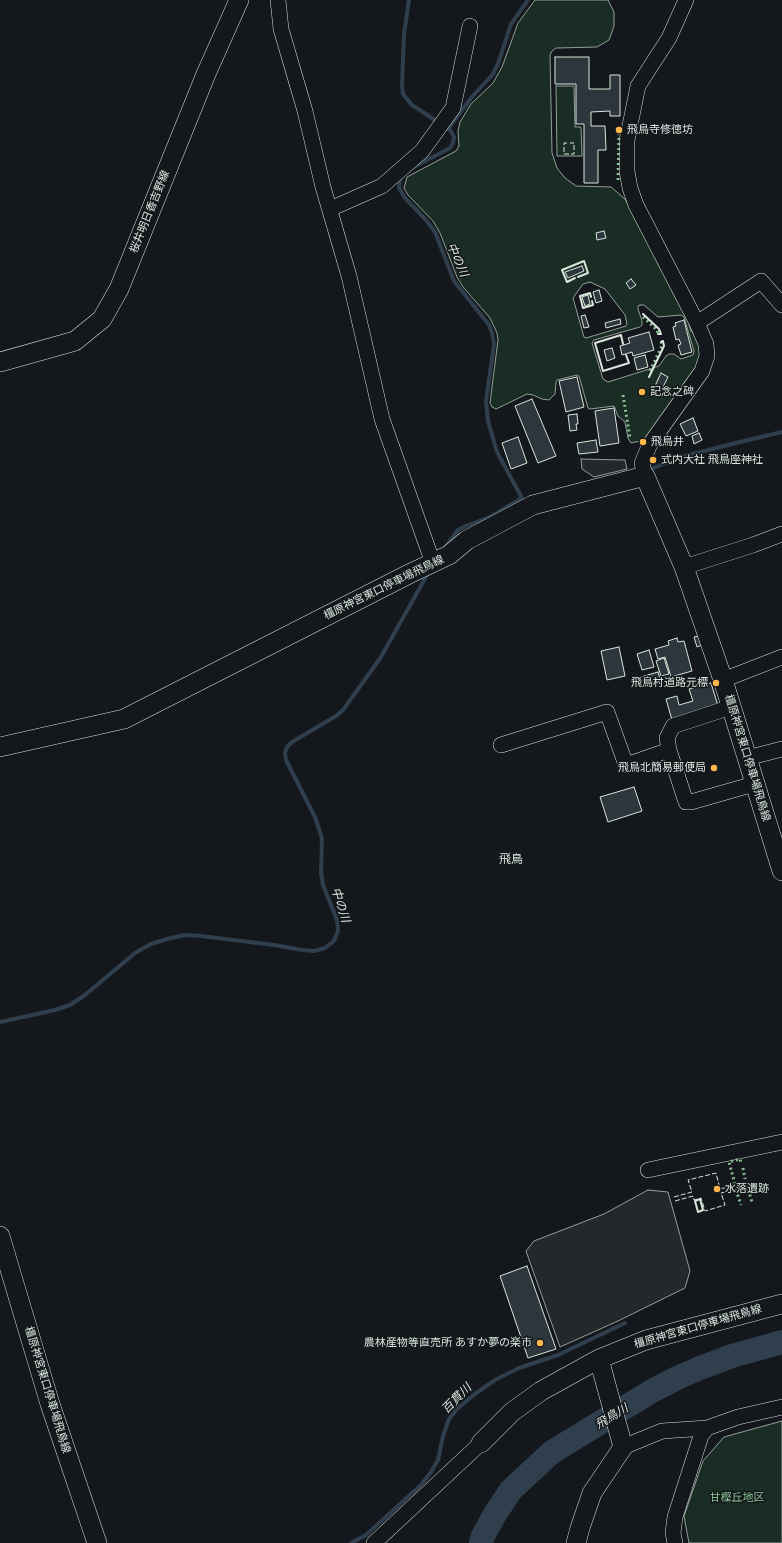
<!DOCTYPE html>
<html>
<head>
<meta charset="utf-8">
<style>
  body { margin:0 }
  canvas { display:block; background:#14181c }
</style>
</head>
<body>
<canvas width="782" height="1543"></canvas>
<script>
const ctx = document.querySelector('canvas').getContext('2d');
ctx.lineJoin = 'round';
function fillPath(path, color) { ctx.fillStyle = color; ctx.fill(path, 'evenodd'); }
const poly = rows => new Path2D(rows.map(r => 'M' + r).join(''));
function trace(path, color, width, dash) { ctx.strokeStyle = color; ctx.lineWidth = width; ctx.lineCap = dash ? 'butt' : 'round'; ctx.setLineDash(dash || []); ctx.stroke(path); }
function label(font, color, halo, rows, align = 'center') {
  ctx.font = font + ' "DM Sans","Noto Sans JP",sans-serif'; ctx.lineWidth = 3; ctx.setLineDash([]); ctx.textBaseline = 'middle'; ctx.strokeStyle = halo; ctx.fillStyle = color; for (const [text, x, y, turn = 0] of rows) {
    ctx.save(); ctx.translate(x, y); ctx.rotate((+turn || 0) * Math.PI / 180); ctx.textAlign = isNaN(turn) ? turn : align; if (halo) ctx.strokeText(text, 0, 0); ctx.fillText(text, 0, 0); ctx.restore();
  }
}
const green = poly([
  [535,0,608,0,614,12,614,26,609,40,597,47,556,48,552,51,550,55,552,153,557,168,565,178,576,186,611,187,625,199,672,286,682,300,691,331,698,337,701,345,699,366,645,440,631,443,628,438,625,422,618,416,614,406,590,409,588,408,579,376,577,375,557,380,556,382,555,394,549,400,542,399,533,395,527,394,496,409,492,407,490,403,498,340,497,333,490,318,463,287,457,277,440,233,433,221,408,195,404,188,407,177,456,151,459,146,458,131,460,122,471,104,493,83,502,67,518,23,535,0],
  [590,282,605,289,625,315,627,324,626,326,586,338,584,337,573,298,583,284,590,282],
  [640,305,644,305,658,317,681,315,684,317,694,351,693,355,681,359,674,354,669,354,666,356,659,366,608,382,603,379,592,343,594,340,640,327,642,325,642,321,638,309,638,306,640,305],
  [556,86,574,86,575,127,581,127,582,156,557,156,556,86],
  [782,1421,782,1543,689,1543,684,1516,703,1461,724,1437,782,1421]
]);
fillPath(green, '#1a2d24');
trace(green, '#939e99', 1);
const parking = poly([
  [581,459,625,460,627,469,594,477,582,469,581,459],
  [648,1190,668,1192,690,1271,685,1288,618,1321,560,1347,526,1251,534,1241,604,1214,648,1190]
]);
fillPath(parking, '#24282b');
trace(parking, '#939e99', 1);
trace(poly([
  [409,0,404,34,402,85,403,94,412,105,450,130,454,137,453,143,450,148,412,168],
  [448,129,471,98,493,74,498,64,511,24,528,0],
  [400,177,399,188,405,198,426,220,435,232,454,281,489,325,492,333,494,344,486,401,488,421,497,452,522,498,490,517,466,526,458,530,444,549],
  [651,469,681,457,736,443,782,432],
  [0,1022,55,1010,70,1005,85,995,135,953,151,944,167,939,185,935,201,936,274,945,302,950,314,951,325,948,334,941,338,931,337,920,323,885,321,872,322,839,319,829,315,817,286,760,285,753,287,747,292,742,336,716,343,710,381,657,427,575],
  [351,1543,366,1535,421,1485,431,1472,438,1460,443,1436,449,1419,457,1409,475,1394,495,1380,519,1368,558,1355,625,1323]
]), '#2f3f4d', 4);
trace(poly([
  [481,1543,483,1536,495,1514,511,1490,552,1452,652,1391,677,1378,700,1368,732,1356,782,1342]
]), '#2f3f4d', 24);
const building = poly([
  [555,57,589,57,589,89,610,89,610,75,620,75,620,116,610,116,610,111,591,112,591,126,605,126,606,150,598,150,598,183,584,183,584,124,576,124,576,84,555,84,555,57],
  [604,231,606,238,597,240,596,233,604,231],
  [582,266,584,271,568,278,565,272,582,266],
  [631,279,636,285,630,289,626,283,631,279],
  [599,290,602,301,596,303,593,292,599,290],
  [588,295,590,304,585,306,582,297,588,295],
  [585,315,589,327,584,328,581,316,585,315],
  [620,319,621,324,606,328,605,323,620,319],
  [684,320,692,352,681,355,678,345,681,344,679,339,676,340,673,327,676,326,675,323,684,320],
  [649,332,654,350,633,356,632,352,622,355,620,346,630,343,628,338,649,332],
  [612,348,615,358,607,361,604,350,612,348],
  [645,355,648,367,637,370,634,358,645,355],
  [661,373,668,377,662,389,655,386,661,373],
  [577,377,584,407,566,412,559,381,577,377],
  [532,399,556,456,538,463,515,406,532,399],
  [614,408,619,443,600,446,595,411,614,408],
  [577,414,578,424,576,424,577,430,570,431,568,415,577,414],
  [693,418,698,431,686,436,680,424,693,418],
  [699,433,702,440,694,444,692,436,699,433],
  [518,437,527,463,511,469,502,443,518,437],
  [596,440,598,452,579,454,577,443,596,440],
  [699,636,702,645,697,647,694,637,699,636],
  [677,638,678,642,684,641,692,671,671,677,665,657,658,659,655,649,669,645,668,641,677,638],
  [619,647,625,676,607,680,601,651,619,647],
  [649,650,654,667,642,670,637,654,649,650],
  [664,658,669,674,661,676,656,661,664,658],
  [658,672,661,682,645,687,641,677,658,672],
  [711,683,718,706,672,720,666,699,677,696,679,705,693,701,689,689,711,683],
  [634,787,642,811,608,822,600,797,634,787],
  [527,1266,556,1349,528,1358,500,1276,527,1266]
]);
fillPath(building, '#2c363c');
trace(building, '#d8e6dc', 1);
const minor = poly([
  [278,0,281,29,305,111,323,187,349,276,382,419,433,563],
  [330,209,382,186,422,151,453,108,470,26],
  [697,323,761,281,782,305],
  [645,476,642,463,650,444,702,371,707,356,706,344,697,323,636,205,630,188,627,171,627,140,638,86,669,38,686,0],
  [684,567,753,545,782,534],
  [723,680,782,657],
  [731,707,673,726,667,738,669,750,686,802,691,802,754,784],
  [501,745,607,712,626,765,669,750],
  [747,758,782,749],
  [648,1170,782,1142],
  [623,1447,662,1431,707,1428,738,1417,782,1407],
  [374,1543,481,1443],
  [675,1543,673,1533,675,1517,701,1436,707,1428]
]);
const major = poly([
  [0,362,75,341,102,319,119,289,206,74,239,0],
  [0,747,124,719,409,574,449,555,467,540,533,505,645,476,684,567,723,680,782,871],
  [0,1236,50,1404,97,1543],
  [481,1443,512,1412,541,1391,599,1359,646,1340,782,1304],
  [576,1543,580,1528,592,1493,623,1447,599,1359]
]);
trace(minor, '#d8e6dc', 16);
trace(major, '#d8e6dc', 20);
trace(minor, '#14181c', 15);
trace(major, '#14181c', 19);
trace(poly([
  [618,180,619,134],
  [643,317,657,330,658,333],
  [650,371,662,346,661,343],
  [623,395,630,438],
  [743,1168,745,1179],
  [735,1184,729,1162,740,1159,741,1163],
  [747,1185,752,1202],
  [736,1190,741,1205]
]), '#8ac095', 3, [2, 3]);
trace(poly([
  [567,143,564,143,564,154,574,154,574,143,570,143],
  [674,1197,692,1192,688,1180,716,1173,720,1189,739,1184],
  [675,1201,693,1196,694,1200,701,1198,705,1211,725,1205,721,1193,740,1188]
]), '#d8e6dc', 1, [5, 2]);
trace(poly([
  [575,278,567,282,562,270,584,261,588,273,578,277],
  [591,297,590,293,580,296,583,308,593,305,592,301],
  [643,314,659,329,661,334,658,334],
  [623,344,621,335,595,343,603,371,629,363,626,355],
  [649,377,664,346,663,341,661,342],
  [700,1199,703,1210,698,1212,695,1201,700,1199]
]), '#d8e6dc', 2);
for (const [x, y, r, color] of [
  [619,130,4,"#ffb74d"],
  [642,392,4,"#ffb74d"],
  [643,442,4,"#ffb74d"],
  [653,460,4,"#ffb74d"],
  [716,683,4,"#ffb74d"],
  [714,768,4,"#ffb74d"],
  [717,1189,4,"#ffb74d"],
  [540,1343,4,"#ffb74d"]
]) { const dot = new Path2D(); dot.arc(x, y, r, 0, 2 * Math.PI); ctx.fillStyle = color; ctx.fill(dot); trace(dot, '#14181c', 1.5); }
label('11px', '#d8e6dc', '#14181c', [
  ["飛鳥寺修徳坊",627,130],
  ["記念之碑",650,392],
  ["飛鳥井",651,442],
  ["式内大社 飛鳥座神社",661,460],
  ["飛鳥村道路元標",708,683,"right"],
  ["飛鳥北簡易郵便局",706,768,"right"],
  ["水落遺跡",725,1189],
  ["農林産物等直売所 あすか夢の楽市",532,1343,"right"]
], 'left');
label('11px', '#d8e6dc', '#14181c', [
  ["桜井明日香吉野線",150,212,-68],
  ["橿原神宮東口停車場飛鳥線",384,588,-26],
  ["橿原神宮東口停車場飛鳥線",747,758,73],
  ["橿原神宮東口停車場飛鳥線",698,1327,-16],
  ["橿原神宮東口停車場飛鳥線",47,1390,73]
]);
label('11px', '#8ac095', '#14181c', [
  ["甘樫丘地区",737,1498]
]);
label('italic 12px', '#d8e6dc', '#14181c', [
  ["中の川",457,260,66],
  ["中の川",340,905,72],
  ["百貫川",457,1399,-45],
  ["飛鳥川",612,1417,-31]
]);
label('12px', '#d8e6dc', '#14181c', [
  ["飛鳥",511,860]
]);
</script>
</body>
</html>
